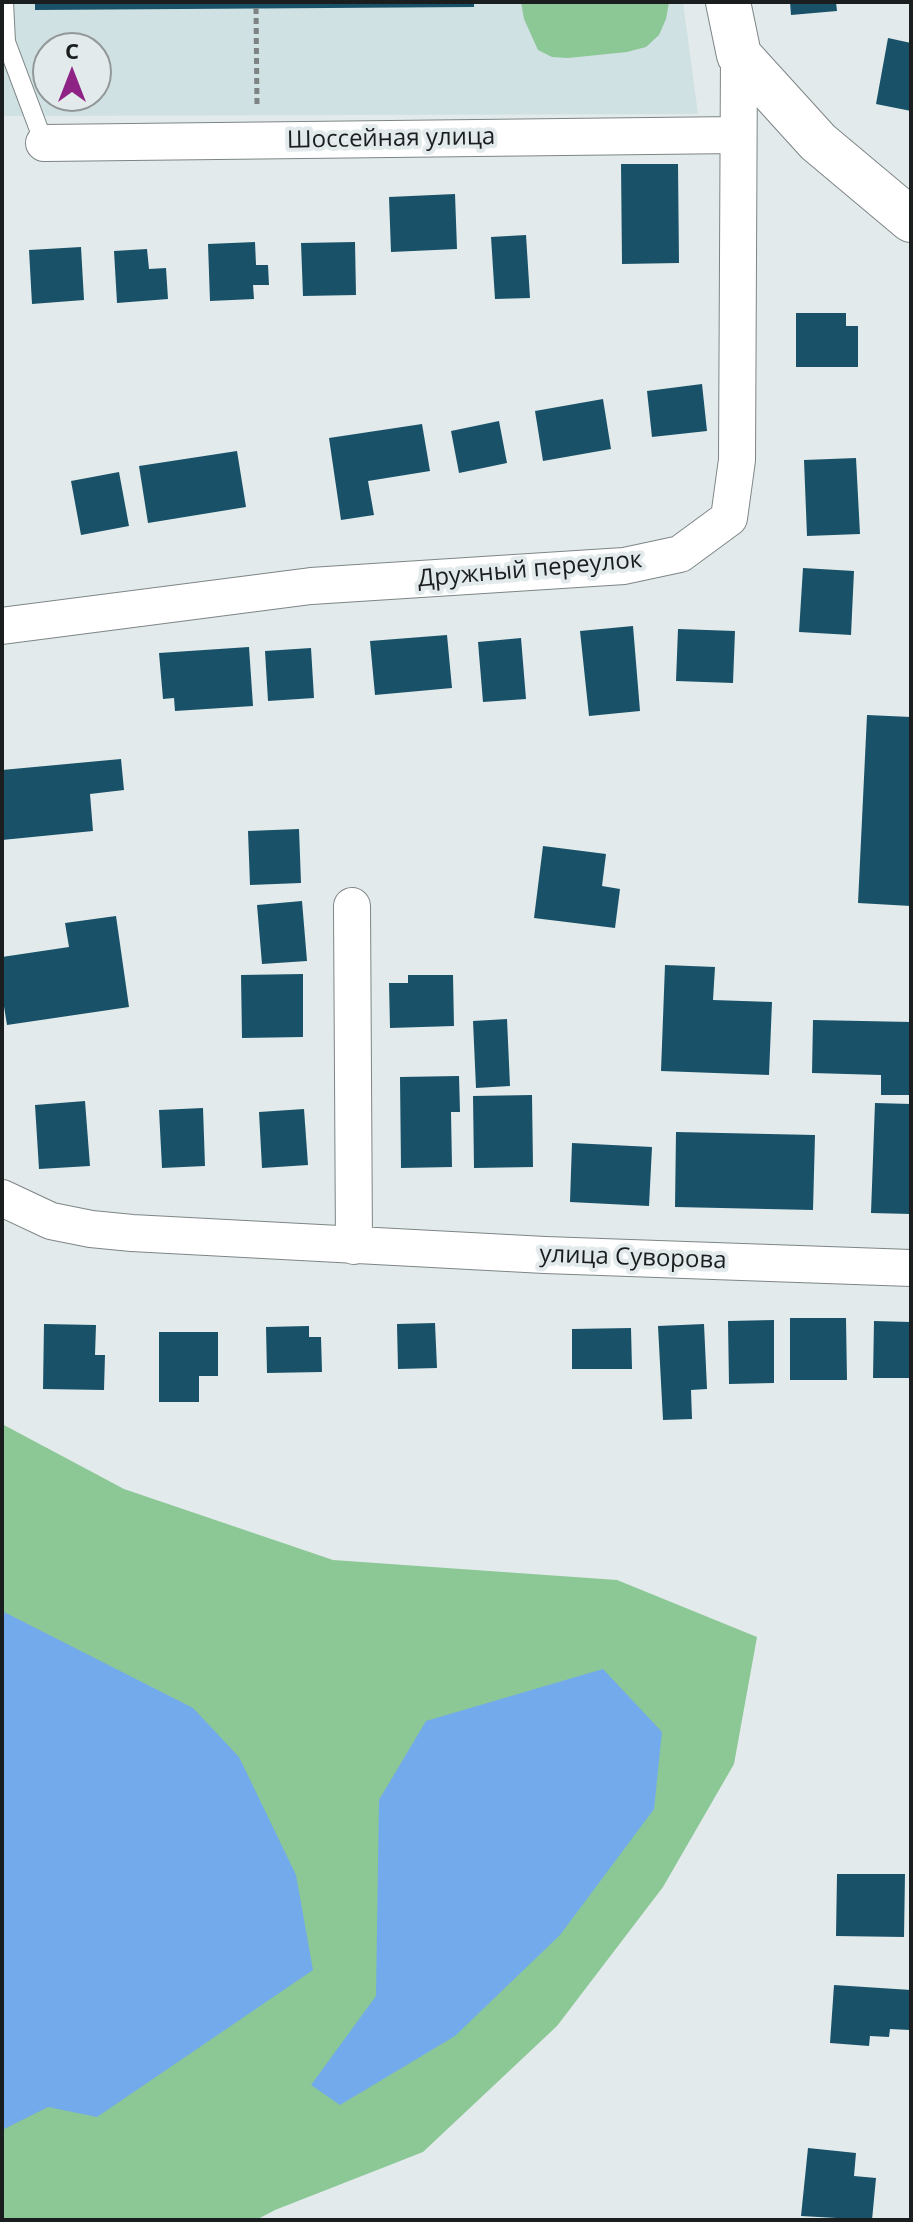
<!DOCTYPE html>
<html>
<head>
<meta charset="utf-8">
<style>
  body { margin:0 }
  #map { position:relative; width:913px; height:2222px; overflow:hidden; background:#e2eaeb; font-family:"Open Sans",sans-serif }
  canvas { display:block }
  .frame { position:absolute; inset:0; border:4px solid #1b1e1e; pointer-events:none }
  .north { position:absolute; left:32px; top:32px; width:80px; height:80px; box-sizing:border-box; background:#e2eaeb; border:2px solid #929899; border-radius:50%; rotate:0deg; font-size:22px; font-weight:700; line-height:32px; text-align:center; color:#1b1e1e }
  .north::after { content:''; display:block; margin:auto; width:28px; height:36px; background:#8f2285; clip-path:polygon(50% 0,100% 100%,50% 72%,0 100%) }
</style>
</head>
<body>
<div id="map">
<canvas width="913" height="2222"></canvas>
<div class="frame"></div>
<div class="north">С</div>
</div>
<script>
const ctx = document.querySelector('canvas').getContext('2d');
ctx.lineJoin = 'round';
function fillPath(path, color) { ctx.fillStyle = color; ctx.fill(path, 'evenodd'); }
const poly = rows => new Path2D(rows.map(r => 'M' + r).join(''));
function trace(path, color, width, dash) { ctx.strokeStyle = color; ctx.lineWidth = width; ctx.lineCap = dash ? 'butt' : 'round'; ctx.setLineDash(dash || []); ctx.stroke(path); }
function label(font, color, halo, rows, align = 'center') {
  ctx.font = font + ' "Open Sans",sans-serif'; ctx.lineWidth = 8; ctx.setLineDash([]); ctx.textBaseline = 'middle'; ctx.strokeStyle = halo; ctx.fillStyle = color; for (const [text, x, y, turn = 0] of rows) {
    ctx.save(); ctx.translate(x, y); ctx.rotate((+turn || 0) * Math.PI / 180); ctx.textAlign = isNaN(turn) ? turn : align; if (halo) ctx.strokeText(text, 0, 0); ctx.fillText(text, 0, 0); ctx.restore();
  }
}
fillPath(poly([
  [2,2,683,2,698,114,2,116],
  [48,48,96,48,96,96,48,96]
]), '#cfe1e2');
fillPath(poly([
  [521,2,669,2,666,19,659,35,646,47,627,52,568,58,552,57,538,50,524,19],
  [2,1424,124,1489,333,1560,617,1580,757,1637,734,1764,663,1887,557,2026,423,2152,275,2210,256,2220,2,2220]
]), '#8cc796');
fillPath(poly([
  [2,1611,193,1708,239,1757,296,1875,313,1970,97,2117,48,2107,2,2130],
  [603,1669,662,1732,654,1809,560,1935,455,2036,340,2105,311,2085,376,1996,379,1800,426,1721]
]), '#73aaec');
fillPath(poly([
  [35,2,474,2,474,7,35,10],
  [790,2,836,2,837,11,791,15],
  [888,38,911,43,911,111,876,104],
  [621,164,678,164,679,263,622,264],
  [455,194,457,249,391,252,389,197],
  [526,235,530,298,495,299,491,237],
  [255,242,256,265,268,265,269,285,253,285,254,299,210,301,208,244],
  [355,242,356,295,303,296,301,243],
  [81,247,84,300,32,304,29,250],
  [147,249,149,269,166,268,168,299,117,303,114,251],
  [796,313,846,313,846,326,858,326,858,367,796,367],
  [702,384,707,431,652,437,647,391],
  [603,399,611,449,543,461,535,411],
  [499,421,507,463,459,473,451,431],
  [422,424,430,471,368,481,374,515,341,520,329,438],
  [237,451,246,507,148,523,139,466],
  [856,458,860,534,807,536,804,460],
  [119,472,129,526,81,535,71,481],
  [803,568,854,571,851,635,799,632],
  [633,626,640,711,589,716,580,631],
  [678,629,735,631,733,683,676,681],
  [447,635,452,688,375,695,370,641],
  [521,638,526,699,483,702,478,642],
  [249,647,253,706,175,711,174,698,163,699,159,653],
  [311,648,314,698,268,701,265,651],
  [867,715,911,717,911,906,858,903],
  [121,759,124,790,90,794,93,831,2,840,2,770],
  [299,829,301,883,250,885,248,831],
  [543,846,606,854,602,886,620,889,615,928,534,918],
  [302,901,307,961,262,964,257,905],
  [116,916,129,1007,7,1025,2,994,2,957,69,947,65,923],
  [665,965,715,967,713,1000,772,1002,769,1075,661,1071],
  [303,974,303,1037,242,1038,241,975],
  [408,975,453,975,454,1026,390,1028,389,983,408,983],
  [507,1019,510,1086,476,1088,473,1021],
  [813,1020,911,1022,911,1095,881,1095,881,1075,812,1073],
  [459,1076,460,1112,451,1112,452,1167,401,1168,400,1077],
  [532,1095,533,1167,474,1168,473,1096],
  [85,1101,90,1166,39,1169,35,1105],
  [875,1103,911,1104,911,1214,871,1213],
  [203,1108,205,1166,162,1168,159,1110],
  [304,1109,308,1165,262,1168,259,1112],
  [676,1132,815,1135,813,1210,675,1207],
  [572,1143,652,1147,649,1206,570,1202],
  [790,1318,846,1318,847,1380,790,1380],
  [774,1320,774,1383,729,1384,728,1321],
  [874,1321,911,1322,911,1378,873,1378],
  [435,1323,437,1368,398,1369,397,1324],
  [44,1324,96,1325,95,1355,105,1355,104,1390,43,1389],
  [704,1324,707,1389,691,1390,692,1419,663,1420,658,1326],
  [309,1326,309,1337,321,1337,322,1372,267,1373,266,1327],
  [631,1328,632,1369,572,1369,572,1329],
  [159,1332,218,1332,218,1376,199,1376,199,1402,159,1402],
  [837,1874,905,1874,904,1937,836,1936],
  [834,1985,911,1990,910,2030,890,2029,889,2037,870,2036,869,2046,830,2043],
  [808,2148,856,2153,854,2176,876,2178,872,2220,801,2216]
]), '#195268');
const service = poly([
  [4,2,6,42,44,143]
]);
const minor = poly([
  [44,143,737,135],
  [2,626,311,586,624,566,680,554,729,518,737,460,739,55],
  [352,906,354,1246],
  [2,1198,51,1221,91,1229,132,1233,545,1255,911,1268]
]);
const tertiary = poly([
  [728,2,739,55,818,142,911,220]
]);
trace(service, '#7e8586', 20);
trace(minor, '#7e8586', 38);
trace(tertiary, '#7e8586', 46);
trace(poly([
  [256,8,257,107]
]), '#7d8383', 5, [6, 4]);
trace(service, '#fff', 18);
trace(minor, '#fff', 36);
trace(tertiary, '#fff', 44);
label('24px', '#1b1e1e', '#e2eaeb', [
  ["Шоссейная улица",391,139,-1],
  ["Дружный переулок",530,570,-5],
  ["улица Суворова",633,1258,2]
]);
</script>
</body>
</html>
